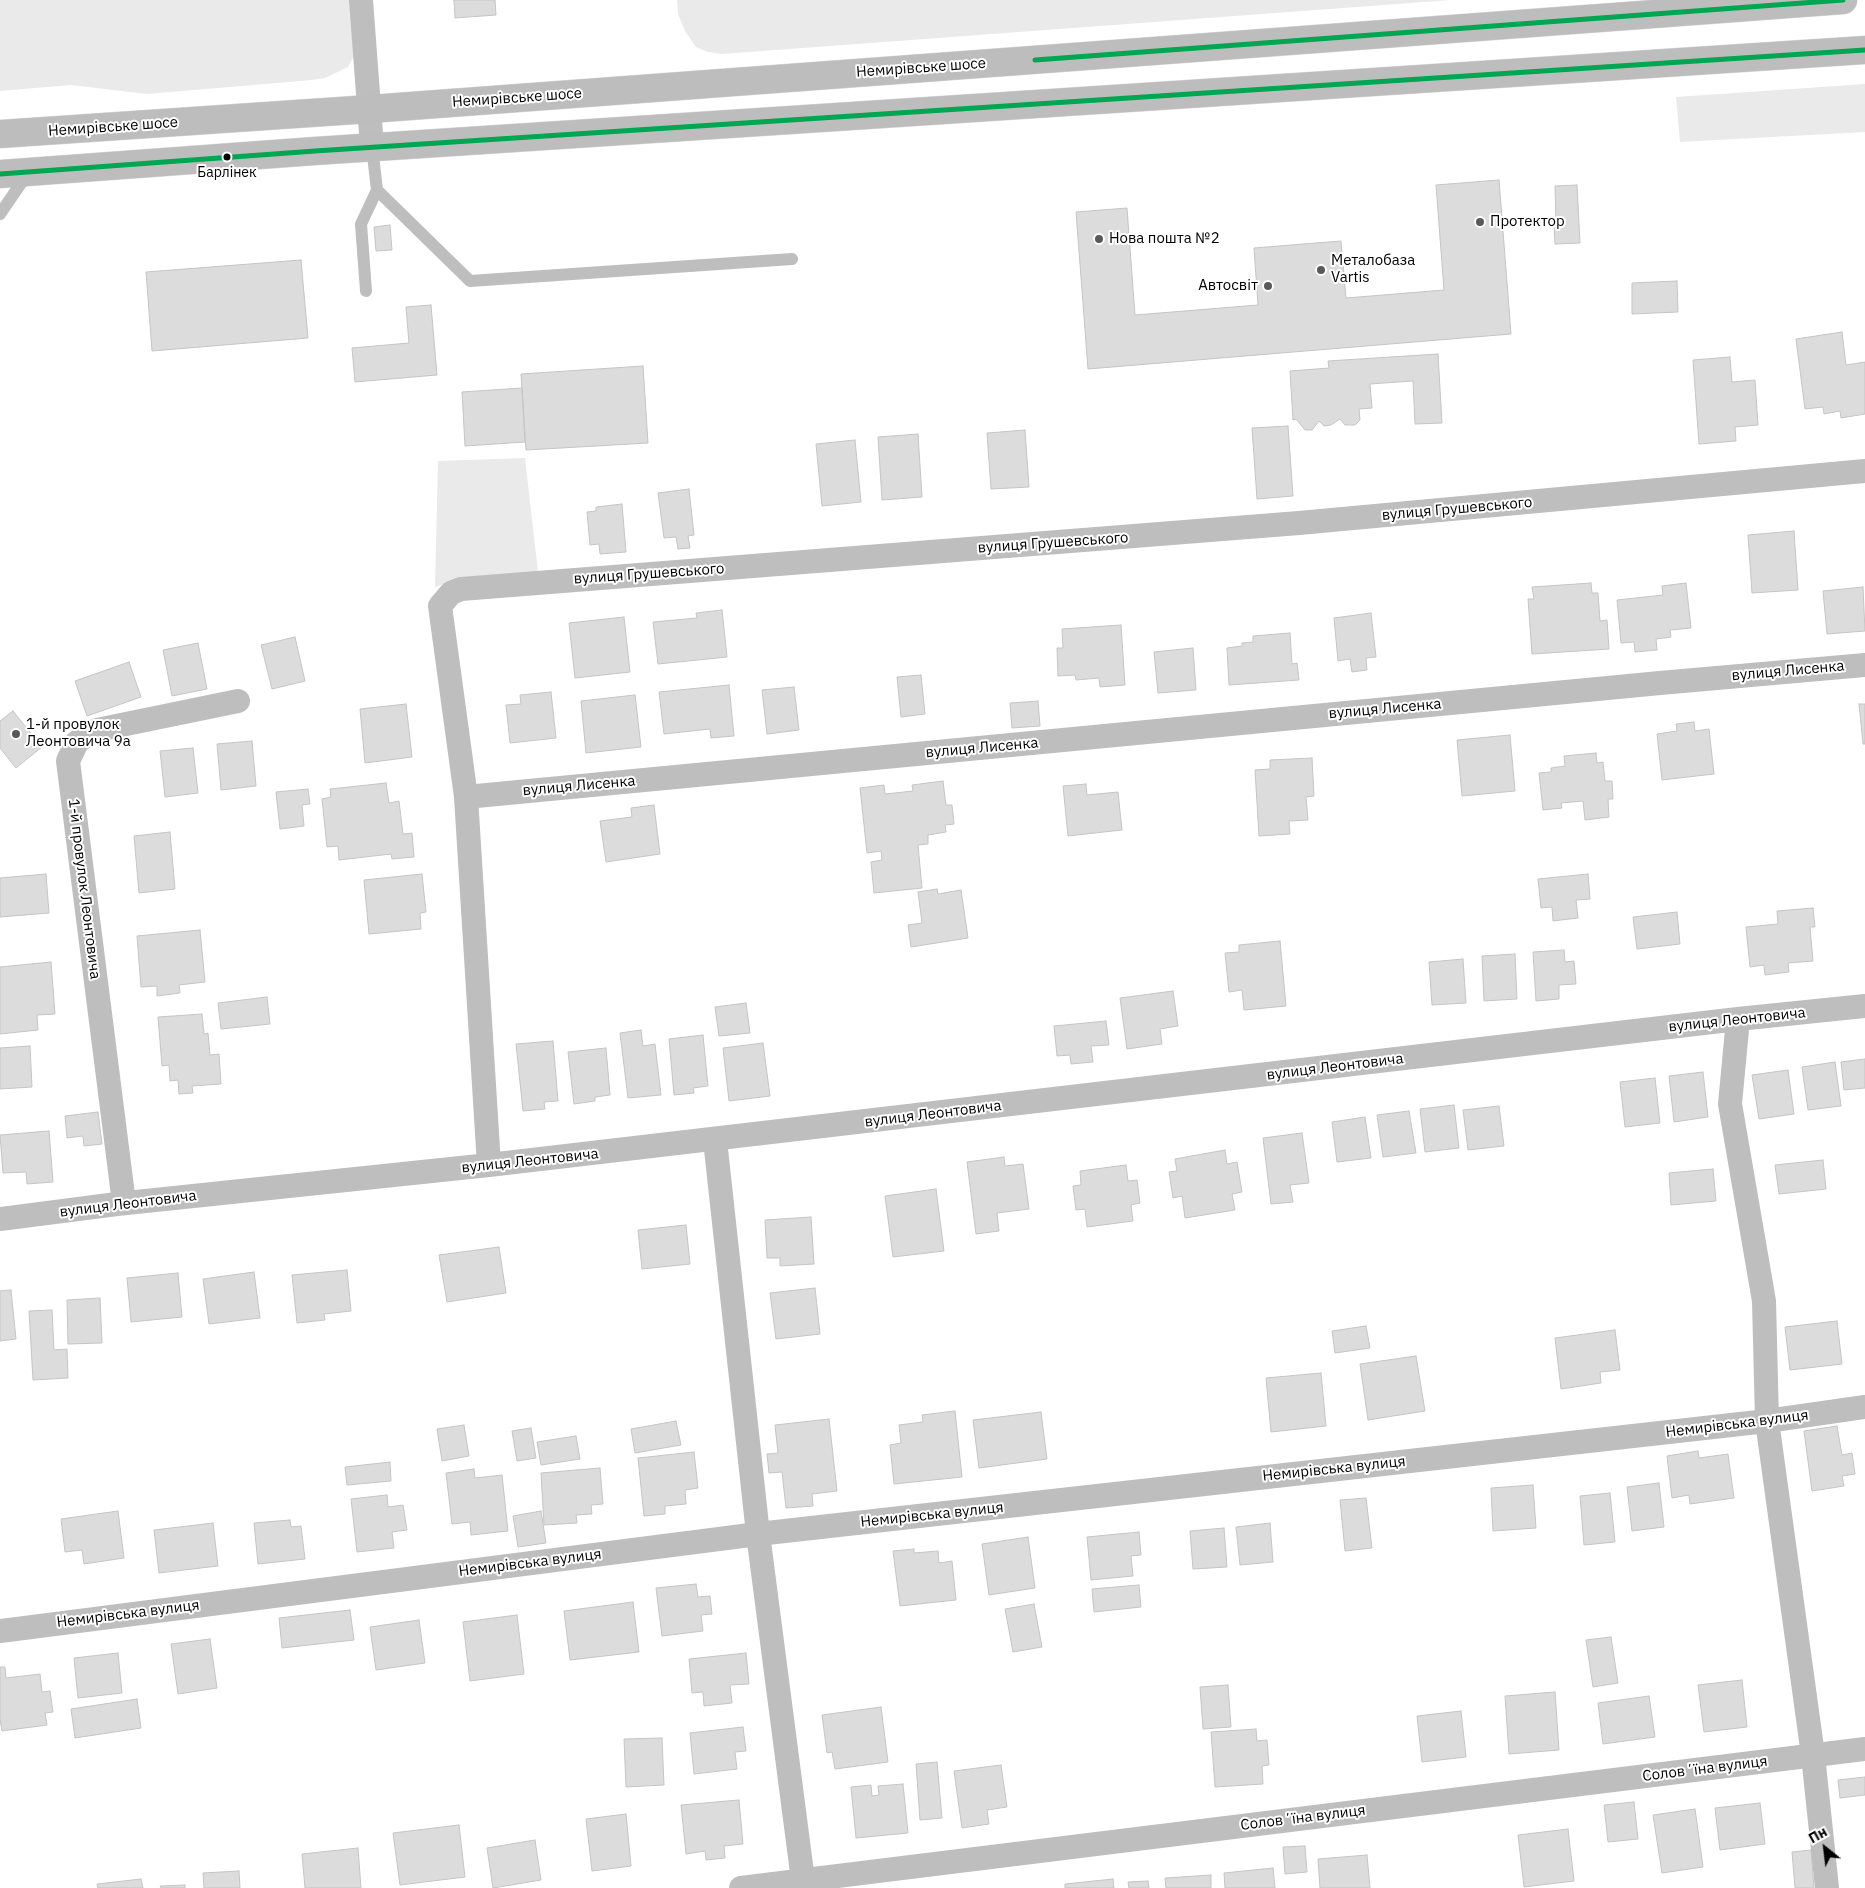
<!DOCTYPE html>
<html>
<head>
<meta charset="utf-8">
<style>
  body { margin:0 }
  #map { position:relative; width:1865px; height:1888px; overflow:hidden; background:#fff; font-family:"IBM Plex Sans",sans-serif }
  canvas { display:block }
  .north { position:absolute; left:1800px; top:1823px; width:50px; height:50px; -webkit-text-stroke:4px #fff; paint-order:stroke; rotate:331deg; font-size:14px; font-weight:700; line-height:20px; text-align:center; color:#000 }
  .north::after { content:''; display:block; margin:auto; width:18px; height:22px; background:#000; clip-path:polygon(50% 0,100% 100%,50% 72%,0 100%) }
</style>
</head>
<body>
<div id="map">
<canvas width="1865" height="1888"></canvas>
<div class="north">Пн</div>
</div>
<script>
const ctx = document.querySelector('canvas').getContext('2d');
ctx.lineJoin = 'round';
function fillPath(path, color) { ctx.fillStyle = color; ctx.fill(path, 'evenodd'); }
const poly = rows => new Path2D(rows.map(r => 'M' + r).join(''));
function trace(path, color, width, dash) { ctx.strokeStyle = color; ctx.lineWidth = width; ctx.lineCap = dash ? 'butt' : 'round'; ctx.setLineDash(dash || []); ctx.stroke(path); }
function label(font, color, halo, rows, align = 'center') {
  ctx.font = font + ' "IBM Plex Sans",sans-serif'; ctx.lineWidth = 4; ctx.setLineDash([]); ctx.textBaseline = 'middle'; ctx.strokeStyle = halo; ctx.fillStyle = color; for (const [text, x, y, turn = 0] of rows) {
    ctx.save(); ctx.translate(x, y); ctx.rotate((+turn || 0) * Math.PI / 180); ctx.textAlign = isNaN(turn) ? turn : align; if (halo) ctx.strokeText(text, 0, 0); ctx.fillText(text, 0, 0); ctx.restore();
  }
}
fillPath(poly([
  [0,0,361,0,364,38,348,67,325,78,312,80,147,94,71,85,0,91],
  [677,0,1451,0,722,54,708,52,696,47,685,31,678,14],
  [1865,84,1865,132,1680,142,1676,97],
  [525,458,538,572,456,580,435,587,438,461]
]), '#eaeaea');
const building = poly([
  [454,0,495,0,496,15,455,18,454,0],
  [1499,180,1511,334,1088,369,1076,212,1127,208,1135,315,1258,305,1254,248,1341,241,1346,298,1444,290,1436,185,1499,180],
  [1577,185,1580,243,1555,244,1554,224,1556,224,1555,186,1577,185],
  [390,225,392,250,376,251,374,227,390,225],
  [301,260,308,338,152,351,146,272,301,260],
  [1677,281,1678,312,1632,314,1632,283,1677,281],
  [431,305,437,375,355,382,352,348,409,343,406,307,431,305],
  [1842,332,1846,365,1865,362,1865,414,1841,418,1840,411,1824,414,1823,407,1805,409,1796,339,1842,332],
  [1438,354,1442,423,1415,424,1413,381,1370,384,1372,408,1359,409,1360,420,1355,425,1345,425,1340,419,1331,425,1324,426,1319,421,1312,430,1305,430,1296,419,1293,420,1290,371,1329,368,1328,361,1438,354],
  [1730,357,1732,382,1755,380,1758,425,1735,427,1736,441,1699,444,1693,360,1730,357],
  [643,366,648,443,526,450,521,374,643,366],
  [522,388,525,442,465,446,462,392,522,388],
  [1288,426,1293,496,1257,499,1252,428,1288,426],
  [1025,430,1029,487,991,489,987,433,1025,430],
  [918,434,922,497,882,500,878,437,918,434],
  [855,440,861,502,822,506,816,444,855,440],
  [689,489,694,535,688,536,690,548,678,549,676,537,664,538,658,493,689,489],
  [622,504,626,552,600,554,599,544,590,545,587,512,596,511,596,507,622,504],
  [1794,531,1798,590,1752,593,1748,535,1794,531],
  [1591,583,1592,593,1598,593,1600,621,1607,620,1609,649,1532,654,1528,599,1534,599,1532,587,1591,583],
  [1686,583,1691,628,1670,630,1671,637,1656,639,1657,650,1635,652,1634,642,1621,643,1617,600,1663,595,1662,586,1686,583],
  [1863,587,1865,631,1827,634,1823,591,1863,587],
  [722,610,727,657,658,664,653,622,697,618,696,613,722,610],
  [1371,613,1376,657,1366,658,1367,670,1352,672,1350,659,1338,661,1334,618,1371,613],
  [624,617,630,672,575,678,569,623,624,617],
  [1121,625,1125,685,1100,687,1099,678,1076,680,1075,675,1058,676,1057,648,1063,648,1062,629,1121,625],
  [1290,633,1292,664,1297,663,1299,680,1229,685,1227,648,1242,646,1242,643,1253,642,1253,636,1290,633],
  [295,637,305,681,272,689,261,645,295,637],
  [198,643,207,689,172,696,163,650,198,643],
  [1193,648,1196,690,1158,693,1154,652,1193,648],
  [129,662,141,697,87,716,75,681,129,662],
  [921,675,925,714,901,717,897,677,921,675],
  [729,685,734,736,711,738,710,729,664,734,659,692,729,685],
  [794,687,799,730,767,734,762,690,794,687],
  [551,692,556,738,510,743,506,705,521,704,520,695,551,692],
  [635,695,641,747,586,753,581,701,635,695],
  [1038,701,1040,726,1012,728,1010,703,1038,701],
  [406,704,412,757,365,763,360,709,406,704],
  [1859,704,1865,704,1865,744,1863,744,1859,704],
  [13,711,42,747,16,768,0,748,0,721,13,711],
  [1694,722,1695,731,1709,729,1714,774,1662,780,1657,734,1677,731,1676,724,1694,722],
  [1510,735,1515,791,1462,796,1457,740,1510,735],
  [252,741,256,786,221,790,217,744,252,741],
  [193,748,198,793,165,797,160,751,193,748],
  [1596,753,1597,763,1603,762,1605,781,1612,781,1613,799,1608,799,1609,817,1585,820,1583,801,1561,803,1562,808,1543,810,1539,773,1551,772,1551,768,1565,766,1564,756,1596,753],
  [1312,758,1314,796,1306,797,1308,820,1289,821,1290,834,1259,836,1255,770,1270,769,1270,760,1312,758],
  [943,781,946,805,952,805,954,824,945,825,946,832,928,835,928,844,918,845,922,888,874,893,871,862,882,860,881,851,867,853,860,788,884,785,885,794,913,791,912,785,943,781],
  [386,783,389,803,399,801,403,834,412,833,414,857,392,859,391,854,339,860,338,846,327,847,322,799,331,797,330,789,386,783],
  [1086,784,1087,795,1118,792,1122,830,1068,836,1063,786,1086,784],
  [308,789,310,804,302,805,304,826,280,829,276,792,308,789],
  [654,805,660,854,606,862,600,821,632,817,631,808,654,805],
  [170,832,175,889,139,893,134,836,170,832],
  [46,874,49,913,0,917,0,878,46,874],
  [422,874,426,912,420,913,421,929,369,934,364,880,422,874],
  [1588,874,1590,899,1576,900,1578,918,1553,921,1552,907,1541,908,1538,879,1588,874],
  [937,889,938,894,961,890,968,938,911,947,908,925,922,923,918,892,937,889],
  [1813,908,1815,927,1810,927,1813,961,1788,963,1789,972,1765,975,1764,965,1750,967,1746,927,1778,924,1777,911,1813,908],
  [1677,912,1680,944,1637,949,1633,917,1677,912],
  [200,930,205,982,179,985,180,993,157,996,157,986,141,987,137,936,200,930],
  [1280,941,1286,1006,1244,1010,1242,990,1229,992,1225,953,1239,952,1239,945,1280,941],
  [1564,950,1565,962,1574,961,1576,984,1559,985,1559,999,1536,1001,1533,952,1564,950],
  [1515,954,1517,999,1484,1001,1482,956,1515,954],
  [1463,959,1466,1003,1432,1005,1429,962,1463,959],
  [51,962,55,1014,37,1015,38,1030,0,1034,0,967,51,962],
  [1173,991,1178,1026,1160,1029,1162,1044,1127,1049,1120,998,1173,991],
  [267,997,270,1024,221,1029,218,1003,267,997],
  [746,1003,750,1033,719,1036,715,1007,746,1003],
  [202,1014,204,1034,208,1033,210,1055,219,1054,221,1084,192,1086,193,1093,179,1094,178,1080,170,1081,169,1065,162,1066,158,1017,202,1014],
  [1106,1021,1109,1045,1091,1046,1093,1062,1071,1064,1070,1055,1057,1056,1054,1026,1106,1021],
  [641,1030,643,1046,655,1044,661,1095,628,1098,620,1033,641,1030],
  [703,1035,708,1086,693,1088,694,1093,674,1095,669,1039,703,1035],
  [553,1041,558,1101,544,1102,545,1109,523,1111,516,1044,553,1041],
  [763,1043,770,1096,729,1101,723,1048,763,1043],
  [30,1046,32,1087,0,1089,0,1048,30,1046],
  [606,1048,610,1095,595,1097,595,1101,574,1104,568,1052,606,1048],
  [1865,1059,1865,1088,1844,1090,1841,1062,1865,1059],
  [1835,1062,1841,1106,1808,1110,1802,1067,1835,1062],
  [1788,1070,1794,1114,1759,1119,1752,1075,1788,1070],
  [1703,1072,1708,1117,1674,1122,1669,1076,1703,1072],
  [1655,1078,1660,1123,1625,1127,1620,1082,1655,1078],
  [1454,1105,1459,1148,1425,1152,1420,1109,1454,1105],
  [1499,1106,1504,1146,1468,1150,1463,1110,1499,1106],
  [1409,1111,1416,1153,1383,1157,1377,1115,1409,1111],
  [98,1112,102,1144,84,1146,83,1136,67,1138,65,1116,98,1112],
  [1365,1117,1371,1158,1337,1162,1332,1122,1365,1117],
  [49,1131,53,1182,27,1184,26,1172,3,1173,0,1135,49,1131],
  [1302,1133,1309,1183,1290,1185,1293,1202,1271,1204,1263,1138,1302,1133],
  [1225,1150,1227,1164,1237,1162,1242,1192,1232,1194,1235,1210,1185,1218,1182,1196,1173,1198,1169,1172,1177,1171,1175,1159,1225,1150],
  [1004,1157,1005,1166,1023,1164,1029,1209,997,1213,999,1231,976,1234,967,1162,1004,1157],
  [1823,1160,1826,1189,1779,1194,1775,1165,1823,1160],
  [1126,1165,1128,1181,1137,1180,1140,1203,1131,1205,1133,1221,1087,1227,1085,1209,1076,1210,1073,1186,1081,1185,1080,1171,1126,1165],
  [1713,1169,1716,1201,1671,1205,1669,1173,1713,1169],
  [936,1189,944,1251,893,1257,885,1196,936,1189],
  [811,1217,814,1264,780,1266,780,1258,767,1258,765,1220,811,1217],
  [686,1225,690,1264,642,1269,638,1230,686,1225],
  [499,1247,506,1293,447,1302,439,1255,499,1247],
  [347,1270,351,1311,324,1314,325,1320,297,1323,292,1275,347,1270],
  [254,1272,260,1318,209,1324,203,1279,254,1272],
  [178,1273,182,1317,131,1322,127,1278,178,1273],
  [815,1288,820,1334,776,1339,770,1293,815,1288],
  [11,1290,16,1339,0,1341,0,1291,11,1290],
  [100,1298,102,1343,68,1344,67,1300,100,1298],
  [52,1310,54,1350,67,1349,68,1378,33,1380,29,1311,52,1310],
  [1837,1321,1842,1364,1790,1370,1785,1327,1837,1321],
  [1366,1326,1370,1348,1335,1353,1332,1331,1366,1326],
  [1615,1330,1620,1370,1600,1372,1601,1383,1561,1389,1555,1338,1615,1330],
  [1416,1356,1425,1411,1368,1420,1360,1364,1416,1356],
  [1321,1373,1326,1426,1271,1432,1266,1378,1321,1373],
  [955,1411,962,1477,894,1484,890,1445,901,1443,899,1425,923,1422,922,1415,955,1411],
  [1041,1412,1047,1459,979,1468,973,1420,1041,1412],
  [829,1419,837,1491,812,1494,813,1506,786,1508,782,1472,769,1473,767,1454,778,1453,775,1425,829,1419],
  [676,1421,681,1445,635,1453,631,1429,676,1421],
  [464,1425,469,1456,442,1461,437,1429,464,1425],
  [1837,1426,1842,1455,1852,1453,1855,1474,1842,1476,1844,1486,1812,1491,1804,1431,1837,1426],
  [531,1428,536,1458,517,1461,512,1431,531,1428],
  [576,1436,580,1459,541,1465,537,1442,576,1436],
  [1698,1451,1699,1458,1728,1454,1734,1498,1690,1504,1689,1495,1672,1498,1667,1456,1698,1451],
  [694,1452,698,1488,685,1490,686,1504,665,1506,665,1514,644,1516,638,1458,694,1452],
  [390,1462,391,1481,347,1485,345,1467,390,1462],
  [600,1468,603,1504,591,1505,592,1514,576,1515,577,1523,544,1525,541,1473,600,1468],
  [474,1469,475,1478,502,1475,508,1531,471,1535,470,1522,452,1524,446,1473,474,1469],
  [1659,1483,1664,1527,1632,1531,1627,1487,1659,1483],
  [1533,1485,1536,1528,1493,1531,1491,1488,1533,1485],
  [1610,1493,1615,1542,1584,1545,1580,1496,1610,1493],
  [387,1495,388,1507,403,1505,407,1530,392,1532,394,1548,357,1552,351,1499,387,1495],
  [1366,1498,1372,1548,1345,1551,1340,1500,1366,1498],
  [118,1511,124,1558,84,1564,82,1550,65,1552,61,1519,118,1511],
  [541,1511,546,1543,518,1547,513,1516,541,1511],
  [290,1520,291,1527,301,1526,305,1559,258,1564,254,1523,290,1520],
  [213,1523,218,1566,159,1573,154,1530,213,1523],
  [1270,1523,1273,1562,1240,1565,1236,1527,1270,1523],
  [1224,1528,1227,1567,1193,1569,1190,1531,1224,1528],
  [1139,1532,1141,1555,1131,1556,1133,1576,1091,1580,1087,1537,1139,1532],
  [1028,1537,1035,1588,989,1595,982,1544,1028,1537],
  [914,1549,914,1553,938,1551,939,1563,952,1561,956,1600,900,1606,893,1551,914,1549],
  [696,1584,698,1597,710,1596,712,1614,701,1615,703,1631,662,1636,656,1588,696,1584],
  [1139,1585,1141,1607,1094,1612,1092,1589,1139,1585],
  [633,1602,639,1652,570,1660,564,1611,633,1602],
  [1034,1604,1042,1647,1013,1652,1005,1609,1034,1604],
  [350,1610,354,1640,282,1648,279,1618,350,1610],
  [517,1615,524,1674,470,1681,463,1622,517,1615],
  [419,1620,425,1663,376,1670,370,1627,419,1620],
  [1611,1637,1618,1683,1593,1687,1586,1640,1611,1637],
  [210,1639,217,1688,178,1694,171,1644,210,1639],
  [118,1653,122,1693,78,1698,74,1658,118,1653],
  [746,1653,749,1684,730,1685,732,1703,704,1706,703,1692,692,1693,689,1659,746,1653],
  [0,1667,5,1667,6,1678,40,1674,42,1692,50,1691,53,1712,45,1713,47,1725,2,1731,0,1719,0,1667],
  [1742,1680,1747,1727,1704,1732,1698,1685,1742,1680],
  [1228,1685,1231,1727,1203,1729,1200,1687,1228,1685],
  [1555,1692,1559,1750,1509,1754,1505,1696,1555,1692],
  [1649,1696,1655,1737,1603,1744,1598,1703,1649,1696],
  [137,1699,141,1728,75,1738,71,1709,137,1699],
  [881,1707,888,1762,835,1769,832,1752,827,1753,822,1715,881,1707],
  [1461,1711,1466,1757,1422,1762,1417,1716,1461,1711],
  [743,1727,746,1751,735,1752,737,1769,694,1774,690,1733,743,1727],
  [1256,1729,1257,1741,1267,1740,1269,1765,1262,1766,1263,1784,1215,1787,1211,1732,1256,1729],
  [662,1738,664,1785,626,1787,624,1739,662,1738],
  [937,1762,942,1818,920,1820,916,1764,937,1762],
  [1001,1765,1007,1807,987,1810,989,1824,962,1828,954,1771,1001,1765],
  [1865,1777,1865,1795,1840,1798,1838,1780,1865,1777],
  [903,1784,908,1833,856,1838,851,1787,871,1785,872,1796,879,1795,878,1786,903,1784],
  [739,1800,743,1844,724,1846,725,1858,706,1860,705,1851,686,1854,681,1805,739,1800],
  [1634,1802,1638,1839,1608,1842,1604,1805,1634,1802],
  [1760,1803,1765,1844,1720,1850,1715,1808,1760,1803],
  [1695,1809,1703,1867,1662,1873,1653,1815,1695,1809],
  [626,1814,631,1866,592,1871,586,1819,626,1814],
  [459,1825,465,1877,400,1885,393,1833,459,1825],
  [1568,1829,1574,1881,1524,1887,1518,1835,1568,1829],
  [535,1840,541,1880,493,1888,487,1848,535,1840],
  [1305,1846,1307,1872,1285,1874,1283,1847,1305,1846],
  [358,1848,361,1888,305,1888,302,1854,358,1848],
  [1811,1850,1814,1888,1795,1888,1792,1852,1811,1850],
  [1367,1855,1370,1888,1320,1888,1318,1859,1367,1855],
  [1273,1868,1275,1888,1225,1888,1224,1873,1273,1868],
  [239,1871,240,1888,204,1888,203,1873,239,1871],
  [1211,1875,1211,1888,1166,1888,1165,1878,1211,1875],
  [141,1879,143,1888,98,1888,97,1884,141,1879],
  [1113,1879,1114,1888,1065,1888,1065,1884,1113,1879],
  [1148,1881,1149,1888,1129,1888,1128,1882,1148,1881],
  [185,1885,185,1888,161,1888,160,1886,185,1885]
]);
fillPath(building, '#dcdcdc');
trace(building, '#c5c5c5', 1);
const primary = poly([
  [0,134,370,109,1843,0],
  [0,174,315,151,1865,50]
]);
trace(primary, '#dbdbdb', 29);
trace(poly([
  [377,190,470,281,792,259],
  [0,214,28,173],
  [366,291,361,224,377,190,372,147]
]), '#bebebe', 12);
trace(poly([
  [361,0,372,147],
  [466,797,440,606,451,593,461,589,1299,523,1865,471],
  [1738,1019,1730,1104,1764,1301,1767,1421,1813,1755,1827,1888],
  [715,1140,758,1534,804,1888],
  [489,1165,466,797,1660,683,1865,665],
  [124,1203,68,761,77,742,87,735,97,730,238,701],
  [0,1219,117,1204,489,1165,1738,1019,1865,1006],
  [0,1631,758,1534,1767,1421,1865,1407],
  [741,1888,1865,1749]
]), '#bebebe', 24);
trace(primary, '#bdbdbd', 28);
trace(poly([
  [1035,60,1843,0],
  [0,174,315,151,1865,50]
]), '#00a651', 5);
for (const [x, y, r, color] of [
  [227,157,4.5,"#000"],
  [1480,222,5,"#595959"],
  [1099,239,5,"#595959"],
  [1321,270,5,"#595959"],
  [1268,286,5,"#595959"],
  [16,734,5,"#595959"]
]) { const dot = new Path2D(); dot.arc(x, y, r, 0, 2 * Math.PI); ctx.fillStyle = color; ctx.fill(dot); trace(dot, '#fff', 2); }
label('14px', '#000', '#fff', [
  ["Барлінек",227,173]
]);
label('15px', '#000', '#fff', [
  ["Немирівське шосе",921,68,-4],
  ["Немирівське шосе",517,98,-4],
  ["Немирівське шосе",113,127,-4],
  ["вулиця Грушевського",1457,509,-5],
  ["вулиця Грушевського",1053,543,-4],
  ["вулиця Грушевського",649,574,-4],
  ["вулиця Лисенка",1788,671,-5],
  ["вулиця Лисенка",1385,709,-5],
  ["вулиця Лисенка",982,748,-5],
  ["вулиця Лисенка",579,786,-5],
  ["1-й провулок Леонтовича",84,889,83],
  ["вулиця Леонтовича",1737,1020,-6],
  ["вулиця Леонтовича",1335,1067,-7],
  ["вулиця Леонтовича",933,1114,-7],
  ["вулиця Леонтовича",530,1161,-6],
  ["вулиця Леонтовича",128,1204,-7],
  ["Немирівська вулиця",1737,1424,-7],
  ["Немирівська вулиця",1334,1469,-6],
  ["Немирівська вулиця",932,1515,-6],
  ["Немирівська вулиця",530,1563,-7],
  ["Немирівська вулиця",128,1614,-7],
  ["Соловʼїна вулиця",1705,1769,-7],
  ["Соловʼїна вулиця",1303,1818,-7]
]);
label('15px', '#000', '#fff', [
  ["Протектор",1490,222],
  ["Нова пошта №2",1109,239],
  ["Металобаза",1331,261],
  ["Vartis",1331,278],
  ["Автосвіт",1258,286,"right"],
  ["1-й провулок",26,725],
  ["Леонтовича 9а",26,742]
], 'left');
</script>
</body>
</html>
